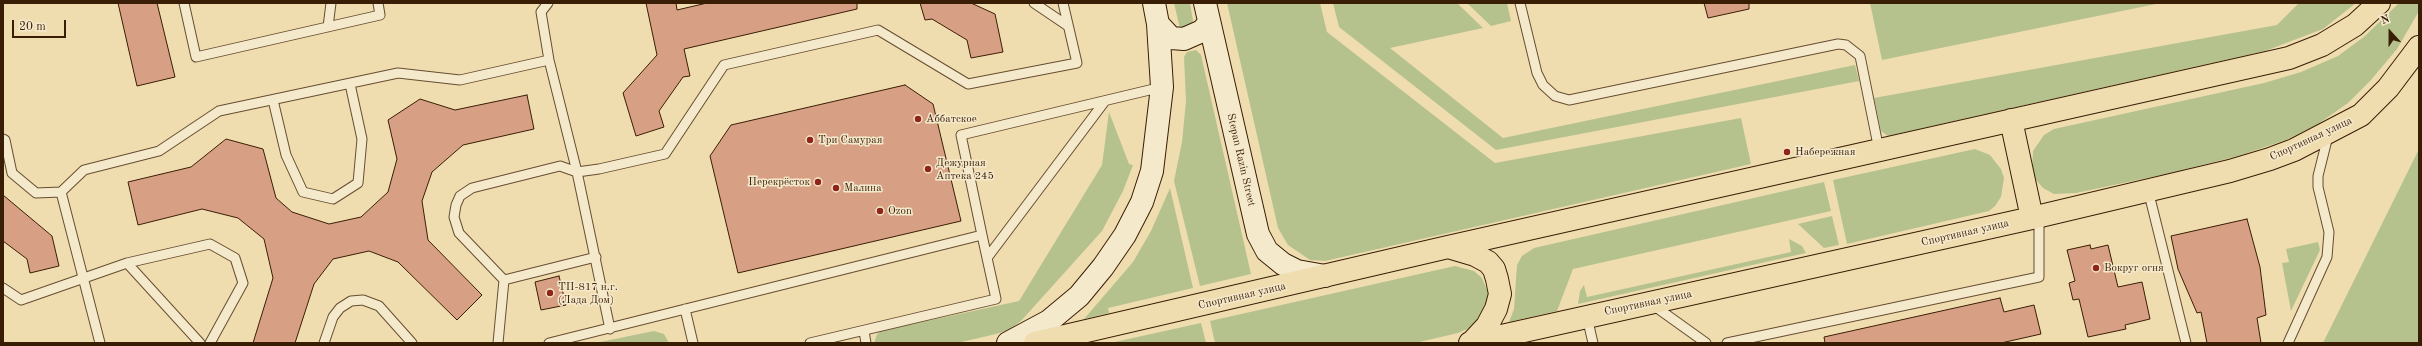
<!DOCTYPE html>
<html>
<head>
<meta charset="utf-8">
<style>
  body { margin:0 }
  #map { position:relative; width:2422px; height:346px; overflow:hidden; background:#efddb0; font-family:"Old Standard TT",serif }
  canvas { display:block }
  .frame { position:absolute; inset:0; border:4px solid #3a1d05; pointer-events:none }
  .north { position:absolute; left:2370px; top:12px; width:40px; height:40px; -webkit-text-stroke:3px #f5e9cc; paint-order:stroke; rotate:339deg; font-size:11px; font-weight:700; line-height:16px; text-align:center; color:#3a1d05 }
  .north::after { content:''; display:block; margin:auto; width:14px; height:18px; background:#3a1d05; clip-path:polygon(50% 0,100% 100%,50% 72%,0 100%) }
  .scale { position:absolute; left:12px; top:20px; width:54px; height:18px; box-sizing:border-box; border:2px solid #3a1d05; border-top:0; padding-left:5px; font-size:12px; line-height:14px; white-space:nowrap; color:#3a1d05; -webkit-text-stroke:3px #f5e9cc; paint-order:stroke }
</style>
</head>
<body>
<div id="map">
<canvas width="2422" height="346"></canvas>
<div class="frame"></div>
<div class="north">N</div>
<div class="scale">20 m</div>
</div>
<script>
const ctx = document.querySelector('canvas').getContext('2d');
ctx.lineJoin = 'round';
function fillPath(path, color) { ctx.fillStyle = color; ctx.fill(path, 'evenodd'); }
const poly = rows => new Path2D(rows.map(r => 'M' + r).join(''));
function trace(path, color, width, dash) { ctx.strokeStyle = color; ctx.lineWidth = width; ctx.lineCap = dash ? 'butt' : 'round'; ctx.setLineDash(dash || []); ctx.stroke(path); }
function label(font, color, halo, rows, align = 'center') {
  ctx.font = font + ' "Old Standard TT",serif'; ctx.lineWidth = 3; ctx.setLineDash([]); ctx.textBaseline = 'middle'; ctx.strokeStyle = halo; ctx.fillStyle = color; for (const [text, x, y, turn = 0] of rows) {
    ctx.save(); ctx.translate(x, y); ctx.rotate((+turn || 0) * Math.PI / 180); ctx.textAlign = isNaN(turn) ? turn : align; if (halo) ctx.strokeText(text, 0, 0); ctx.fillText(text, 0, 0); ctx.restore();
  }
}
fillPath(poly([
  [1174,3,1190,3,1194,27,1180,29],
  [1227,3,1320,3,1327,32,1495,163,1741,118,1751,164,1325,261,1310,260,1288,245,1278,228],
  [1333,3,1457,3,1483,28,1390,48,1503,138,1855,65,1859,81,1496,150,1339,27],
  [1467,3,1507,3,1511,21,1491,26],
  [1870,3,2161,3,1882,60],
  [2299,3,2356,3,2323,29,2265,51,1888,136,1881,131,1874,98,2277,25],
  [2399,3,2419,3,2419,11,2397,49,2371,80,2348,103,2318,124,2286,140,2238,156,2171,173,2076,193,2054,194,2043,188,2036,180,2032,170,2033,151,2044,135,2054,129,2264,83,2301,72,2338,56,2365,36],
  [1196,50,1201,55,1251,274,1200,286,1174,181,1182,142,1186,101,1184,57,1187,52],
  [1109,112,1129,164,1133,165,1123,191,1102,231,1021,321,1009,330,996,334,957,343,874,343,877,334,881,331,1019,301,1102,165],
  [1975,149,1990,155,2001,169,2004,178,2001,197,1995,206,1989,211,1847,244,1833,180],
  [2419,149,2419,343,2323,343],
  [1824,182,1831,211,1573,269,1557,311,1509,322,1514,309,1517,265,1522,256,1534,248],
  [1170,188,1193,288,1108,308,1109,313,1084,319,1133,262,1151,231],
  [1832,216,1839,245,1824,248,1798,224],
  [1789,239,1802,246,1806,253,1578,304,1580,291,1584,285,1587,297,1791,252],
  [2318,242,2320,250,2291,311,2282,263,2289,262,2286,249],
  [1455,266,1474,271,1482,278,1489,295,1489,303,1476,325,1458,333,1415,343,1215,343,1210,321],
  [1201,323,1206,343,1110,343],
  [654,331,664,334,669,343,595,343]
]), '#b6c28e');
const building = poly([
  [118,3,157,3,175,77,137,86,118,3],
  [646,3,676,3,677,10,707,3,857,3,857,9,684,49,690,76,683,77,659,111,664,127,636,136,623,93,657,55,646,3],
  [920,3,971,3,995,14,1003,52,971,58,967,40,932,19,925,20,920,3],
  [1704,3,1749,3,1749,9,1708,18,1704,3],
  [905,85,933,104,961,221,738,273,710,156,731,125,905,85],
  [527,95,534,129,463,145,432,172,422,201,428,240,482,295,457,320,398,262,369,251,333,259,314,284,295,343,253,343,273,278,264,239,238,218,202,209,138,225,128,182,191,167,226,139,263,149,276,198,292,212,329,224,361,217,388,192,397,159,388,120,420,99,455,110,527,95],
  [3,195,52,236,59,266,30,273,27,259,3,241,3,195],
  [2247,219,2260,267,2266,315,2257,318,2261,343,2207,343,2201,312,2197,313,2178,269,2171,236,2247,219],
  [2090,245,2091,249,2108,245,2118,287,2142,282,2150,319,2125,325,2126,329,2088,337,2079,299,2073,300,2069,283,2075,281,2067,250,2090,245],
  [559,276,566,305,541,310,535,282,559,276],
  [2000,298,2004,312,2034,305,2041,334,2001,343,1825,343,1824,337,2000,298]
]);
fillPath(building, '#d7a085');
trace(building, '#3a1d05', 1);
const service = poly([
  [184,3,196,57,380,15,378,3],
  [548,3,541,12,549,60,577,172,599,169,665,154,724,65,878,30,968,84,1077,63,1063,3],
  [1034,3,1068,26],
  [1520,3,1537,73,1543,85,1555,96,1569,100,1838,44,1846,45,1860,56,1879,150],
  [328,27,331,3],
  [273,100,286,155,303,192,333,199,358,183,362,139,350,84],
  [3,139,5,140,12,173,36,193,61,192,100,343],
  [2148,190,2186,343],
  [61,192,84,170,159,151,219,111,398,73,460,80,549,60],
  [987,258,1105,101],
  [127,263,200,343],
  [504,280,596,257],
  [3,288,21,300,127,263,210,244,235,258,243,283,210,343],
  [1653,305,1706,343],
  [685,309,693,343],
  [1587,317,1593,343],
  [864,331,866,343],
  [324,343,333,317,340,308,351,301,363,300,379,306,412,343],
  [498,343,504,280,459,233,454,217,456,205,460,196,472,188,560,166,577,172,610,329],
  [549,343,982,235,961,135,1162,87],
  [810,343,996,299,982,235],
  [1727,343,2039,277,2039,216],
  [2288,343,2327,257,2329,232,2318,187,2318,176,2328,136]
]);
const secondary = poly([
  [1205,3,1258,234,1267,251,1283,264,1297,271,1325,276],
  [1158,24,1171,38,1184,39,1202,31,1209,23],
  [1008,343,1049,321,1079,296,1103,267,1125,235,1142,202,1152,171,1162,87,1158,24,1154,3]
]);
const primary = poly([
  [2011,120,2032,218],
  [1448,247,2289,58,2322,45,2355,25,2379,3],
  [1035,343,1448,247,1475,255,1488,262,1494,269,1497,279,1500,294,1496,309,1487,326,1472,342],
  [1470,343,2032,218,2230,171,2270,159,2294,150,2361,115,2388,88,2419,47]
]);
trace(service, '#674d30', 11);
trace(secondary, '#3a1d05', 24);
trace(primary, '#3a1d05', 24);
trace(service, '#f5e9cc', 9);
trace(secondary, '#f5e9cc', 22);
trace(primary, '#efddb0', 22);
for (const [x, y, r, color] of [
  [918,119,4,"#8f2418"],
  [810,140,4,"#8f2418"],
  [1787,152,4,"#8f2418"],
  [928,169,4,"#8f2418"],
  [818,182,4,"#8f2418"],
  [836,188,4,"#8f2418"],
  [880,211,4,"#8f2418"],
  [2096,268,4,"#8f2418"],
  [550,293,4,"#8f2418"]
]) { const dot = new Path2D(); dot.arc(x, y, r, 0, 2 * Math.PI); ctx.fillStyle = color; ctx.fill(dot); trace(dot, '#f5e9cc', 1.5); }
label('11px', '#3a1d05', '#f5e9cc', [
  ["Аббатское",926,119],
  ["Три Самурая",818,140],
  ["Набережная",1795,152],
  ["Дежурная",936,163],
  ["Аптека 245",936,176],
  ["Перекрёсток",810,182,"right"],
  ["Малина",844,188],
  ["Ozon",888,211],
  ["Вокруг огня",2104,268],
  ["ТП-817 н.г.",558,287],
  ["(Лада Дом)",558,300]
], 'left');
label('11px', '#3a1d05', '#f5e9cc', [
  ["Спортивная улица",2311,139,-25],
  ["Stepan Razin Street",1241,160,77],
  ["Спортивная улица",1965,233,-13],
  ["Спортивная улица",1242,296,-13],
  ["Спортивная улица",1648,303,-12]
]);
</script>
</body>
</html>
